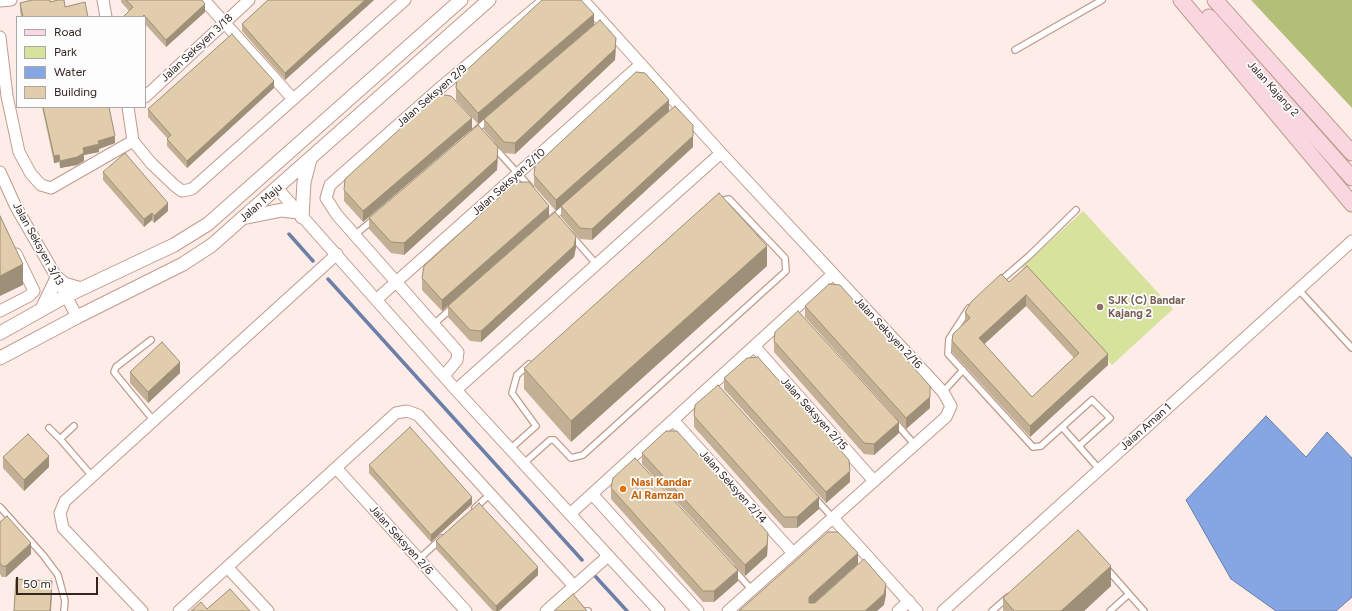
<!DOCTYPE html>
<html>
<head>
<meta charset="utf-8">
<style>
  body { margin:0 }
  #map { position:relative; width:1352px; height:611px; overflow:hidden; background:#fdece7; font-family:Figtree,sans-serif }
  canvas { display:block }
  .legend { position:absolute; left:16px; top:16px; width:130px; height:92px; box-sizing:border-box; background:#fdfdfd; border:1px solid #aca6a4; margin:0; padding:5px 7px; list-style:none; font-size:12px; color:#33241f }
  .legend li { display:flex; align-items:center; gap:8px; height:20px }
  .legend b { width:20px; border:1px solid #aca6a4 }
  .scale { position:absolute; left:16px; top:577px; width:82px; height:18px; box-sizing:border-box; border:2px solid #33241f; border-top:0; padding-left:5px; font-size:12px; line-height:14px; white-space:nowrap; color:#33241f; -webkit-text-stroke:3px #fdfdfd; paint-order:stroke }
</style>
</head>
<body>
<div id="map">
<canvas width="1352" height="611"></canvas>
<ul class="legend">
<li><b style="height:5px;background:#f9d7e1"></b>Road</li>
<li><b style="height:11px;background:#d7e39d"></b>Park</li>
<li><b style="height:11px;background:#85a6e2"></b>Water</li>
<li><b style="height:11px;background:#e1ccac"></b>Building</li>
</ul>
<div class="scale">50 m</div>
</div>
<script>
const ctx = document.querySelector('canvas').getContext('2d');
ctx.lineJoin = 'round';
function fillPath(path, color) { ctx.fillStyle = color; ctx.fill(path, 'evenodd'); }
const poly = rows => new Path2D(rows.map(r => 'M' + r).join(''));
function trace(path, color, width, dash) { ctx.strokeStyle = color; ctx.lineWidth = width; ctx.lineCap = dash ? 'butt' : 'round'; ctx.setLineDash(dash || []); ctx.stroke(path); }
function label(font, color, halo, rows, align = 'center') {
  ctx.font = font + ' Figtree,sans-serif'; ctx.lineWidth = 3.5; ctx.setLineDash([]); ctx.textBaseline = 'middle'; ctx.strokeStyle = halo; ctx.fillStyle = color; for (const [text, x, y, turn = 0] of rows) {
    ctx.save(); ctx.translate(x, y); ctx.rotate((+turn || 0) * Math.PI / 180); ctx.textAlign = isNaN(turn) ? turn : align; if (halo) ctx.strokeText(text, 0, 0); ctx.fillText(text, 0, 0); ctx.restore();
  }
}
fillPath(poly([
  [1083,211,1173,309,1112,365,1022,267]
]), '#d7e39d');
fillPath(poly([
  [1251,0,1352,0,1352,108]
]), '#b3bf78');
const water = poly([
  [1266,416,1306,457,1327,432,1352,458,1352,597,1336,611,1276,611,1231,579,1186,500,1266,416]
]);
fillPath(water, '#85a6e2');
trace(water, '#6c7fa8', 1);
trace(poly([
  [289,234,313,261],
  [328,279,582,560],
  [595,576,627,611]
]), '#6c7fa8', 3.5);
const service = poly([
  [1015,50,1102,0],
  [474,132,489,119],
  [493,146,530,187],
  [552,218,567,206],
  [356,234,374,219],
  [571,235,597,265],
  [1000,281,1029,256,1076,210],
  [1298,289,1352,348],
  [969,308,949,339,948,354,1033,447,1041,446,1062,427,1100,470],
  [434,324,453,307],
  [151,340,116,367,114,372,154,421],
  [943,392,963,370],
  [894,421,915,445],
  [1062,427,1092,400,1110,418,1079,446],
  [49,428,60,439,74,426],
  [60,439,92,476],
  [510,449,536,426,512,393,517,375,529,364],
  [523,464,550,440,554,440,571,458,583,455,786,271,785,258,729,199,719,201],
  [814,497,833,518],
  [0,507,43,555,58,575,65,601,64,611],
  [475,508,489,495],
  [419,559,442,538],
  [733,569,752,590],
  [1107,569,1144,611],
  [573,611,588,611],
  [992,611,1008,597],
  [1110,611,1129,594]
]);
const minor = poly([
  [103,0,106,17],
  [204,0,293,99],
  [583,0,721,153,943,392,951,406,946,417,728,611],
  [0,1,11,0],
  [0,37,7,96,19,152,31,174,41,185,51,188,133,141],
  [145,97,249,0],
  [128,107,133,141,151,163,174,185,182,191,192,189,405,0],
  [0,172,16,207,57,278,77,317],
  [277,188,456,390,659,611],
  [377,299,641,64],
  [0,311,29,296,34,291,16,254],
  [754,346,874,481],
  [444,376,457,360,458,352,337,215,326,198,330,185,440,88,545,0],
  [456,390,721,153],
  [673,420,793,553],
  [337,469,466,611],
  [592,494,698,611],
  [570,514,833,274],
  [833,518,917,611],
  [228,568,268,611],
  [142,611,63,528,60,513,65,501,337,254],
  [179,611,396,413,407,411,418,415,574,586],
  [546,611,608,556],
  [898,611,909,601],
  [943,611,1352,241]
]);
const tertiary = poly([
  [247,217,282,210,298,212],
  [302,217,304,182,310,159],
  [42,309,57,278,64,284,81,289],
  [0,333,66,296,174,245,208,224,461,0],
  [0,358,77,317,183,264,212,245,489,0]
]);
const secondary = poly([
  [1181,0,1352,204],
  [1215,0,1352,153],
  [1209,17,1352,178]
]);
trace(service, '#c09b8d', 8);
trace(minor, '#c09b8d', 13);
trace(tertiary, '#c09b8d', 15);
trace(secondary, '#c09b8d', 17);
trace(service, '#fff', 5.5);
trace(minor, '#fff', 11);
trace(tertiary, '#fff', 13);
trace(secondary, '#f9d7e1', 15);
fillPath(poly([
  [121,0,202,0,205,12,166,47,145,24,145,17,123,17,129,11,121,2],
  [268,0,374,0,285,80,242,31,242,24],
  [542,0,478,124,456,100,456,88],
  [50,2,65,7,88,17,21,17,20,10,20,3],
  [616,49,615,60,515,154,504,153,484,130,484,119],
  [274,88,187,168,167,146,167,138,148,117,148,109],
  [42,107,109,107,115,143,99,149,99,152,84,155,84,161,77,165,60,168,59,162,54,163],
  [669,111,556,211,534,186,534,175],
  [693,125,693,147,592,240,580,239,561,217,561,206],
  [472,129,363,222,344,201,344,190],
  [498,158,497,170,404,255,391,253,369,229,369,218],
  [103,172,168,211,154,223,152,220,144,227,103,180],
  [549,217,442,311,422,290,422,278],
  [576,247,574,257,481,342,470,341,448,317,448,306],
  [767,266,571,442,524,389,524,368],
  [1027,266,1108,365,1030,437,952,352,952,341,965,323,965,312,1009,282],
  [1026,306,1074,358,1032,397,984,344],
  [805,306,930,397,930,408,906,429,805,317],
  [774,341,899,433,874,455,864,454,774,352],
  [130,372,180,373,148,403,130,383],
  [724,378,850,482,826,503,724,389],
  [694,416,819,509,797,528,784,528,694,427],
  [642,453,768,544,767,556,745,576,642,464],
  [3,457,49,467,24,491,3,468],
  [369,465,472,504,431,542,369,473],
  [611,488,738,581,714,602,703,602,611,499],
  [0,522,31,554,6,577,2,577,0,574],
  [436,541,538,575,499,611,493,611,436,549],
  [1111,586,1084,611,1003,611,1003,598]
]), '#c2af94');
fillPath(poly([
  [365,0,374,0,285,80,285,73],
  [205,4,205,12,166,47,166,40],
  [594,14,594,25,478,124,478,113],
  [616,38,615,60,515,154,515,143],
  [274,81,274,88,187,168,187,161],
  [669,100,669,111,556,211,556,200],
  [472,118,472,129,363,222,363,211],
  [115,136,115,143,99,149,99,152,84,155,84,161,77,165,60,168,60,161,83,148,98,141],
  [693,136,693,147,592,240,592,229],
  [498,147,497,170,404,255,404,243],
  [59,155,59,162,54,163,54,156],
  [168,203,168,211,154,223,154,216],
  [549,206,549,217,442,311,442,300],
  [152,213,152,220,144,227,144,219],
  [576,236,576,247,574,257,481,342,481,331],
  [767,246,767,266,571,442,571,421],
  [23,264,23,285,0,296,0,276],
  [1026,295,1026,306,979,349,979,338],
  [1108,354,1108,365,1030,437,1030,426],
  [180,362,180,373,148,403,148,392],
  [930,386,930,408,906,429,906,418],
  [899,422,899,433,874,455,874,444],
  [49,456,49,467,24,491,24,480],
  [850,471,850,482,826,503,826,492],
  [472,497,472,504,431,542,431,535],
  [819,497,819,509,797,528,797,517],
  [768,533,767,556,745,576,745,565],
  [31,543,31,554,6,577,6,566],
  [858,553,858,564,809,608,809,597],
  [1111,566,1111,586,1084,611,1061,611],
  [538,567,538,575,499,611,496,611,496,606],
  [738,570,738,581,714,602,714,591],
  [52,581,52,592,51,611,50,611],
  [886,584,886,595,884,605,877,611,865,611]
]), '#9e8f78');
const building = poly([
  [32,0,50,0,50,2,58,0,64,0,65,7,85,2,88,17,23,17,20,3,32,0],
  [126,0,202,0,205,4,166,40,144,15,142,17,123,17,133,7,126,0],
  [268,0,365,0,285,73,242,24,268,0],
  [542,0,581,0,594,14,478,113,456,88,457,79,542,0],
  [600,20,616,38,615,49,515,143,504,142,484,119,600,20],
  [232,34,274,81,187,161,167,139,171,135,148,109,232,34],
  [636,72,645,73,669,100,556,200,534,175,535,166,636,72],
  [438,94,451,96,472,118,363,211,344,190,345,179,438,94],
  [675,106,693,125,693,136,592,229,580,228,561,206,675,106],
  [43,107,109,107,115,136,98,141,99,144,83,148,84,153,77,157,60,161,59,155,54,156,43,107],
  [478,125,498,147,497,159,404,243,391,242,369,218,478,125],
  [125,153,168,203,154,216,152,213,144,219,103,172,125,153],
  [516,182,529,182,549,206,442,300,422,278,424,266,516,182],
  [719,193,767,246,571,421,524,368,719,193],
  [555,212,576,236,574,246,481,331,470,330,448,306,555,212],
  [0,216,23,264,0,276,0,216],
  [1027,266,1108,354,1030,426,952,341,953,334,970,318,965,312,971,302,1001,274,1009,282,1027,266],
  [1026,295,1079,353,1032,397,979,338,1026,295],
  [829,284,840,285,930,386,930,397,906,418,805,306,829,284],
  [798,311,899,422,874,444,864,443,774,341,775,332,798,311],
  [162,342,180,362,148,392,130,372,162,342],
  [758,357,849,460,850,471,826,492,724,378,747,358,758,357],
  [718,385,819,497,797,517,784,517,694,416,695,405,718,385],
  [410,427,472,497,431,535,369,465,410,427],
  [666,431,677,431,768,533,767,545,745,565,642,453,666,431],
  [28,434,49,456,24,480,3,457,28,434],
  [635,458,738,570,714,591,703,591,611,488,613,478,635,458],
  [479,503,538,567,496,606,436,541,479,503],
  [7,516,31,543,6,566,2,566,0,563,0,522,7,516],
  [1078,530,1111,566,1061,611,1014,611,1003,598,1078,530],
  [828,532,838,532,858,553,809,597,809,603,815,603,864,559,886,584,884,594,865,611,739,611,828,532],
  [16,579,52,581,50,611,14,611,16,579],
  [230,589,250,611,191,611,201,602,207,609,230,589],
  [573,594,587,611,554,611,573,594]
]);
fillPath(building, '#e1ccac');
trace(building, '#9e8f78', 1);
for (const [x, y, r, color] of [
  [1100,307,4,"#8d6e63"],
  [623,489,4,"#e8710a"]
]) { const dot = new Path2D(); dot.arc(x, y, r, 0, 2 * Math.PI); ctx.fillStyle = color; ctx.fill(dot); trace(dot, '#fdfdfd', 1.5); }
label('11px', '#33241f', '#fdfdfd', [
  ["Jalan Seksyen 3/18",197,48,-43],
  ["Jalan Kajang 2",1273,89,48],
  ["Jalan Seksyen 2/9",432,96,-41],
  ["Jalan Seksyen 2/10",509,182,-42],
  ["Jalan Maju",261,203,-41],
  ["Jalan Seksyen 3/13",38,244,61],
  ["Jalan Seksyen 2/16",888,333,47],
  ["Jalan Seksyen 2/15",814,414,48],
  ["Jalan Aman 1",1146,427,-42],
  ["Jalan Seksyen 2/14",733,487,48],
  ["Jalan Seksyen 2/6",401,540,48]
]);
label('bold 11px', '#785e54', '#fdfdfd', [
  ["SJK (C) Bandar",1108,301],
  ["Kajang 2",1108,314]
], 'left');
label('bold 11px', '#c56008', '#fdfdfd', [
  ["Nasi Kandar",631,483],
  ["Al Ramzan",631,496]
], 'left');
</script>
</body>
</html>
